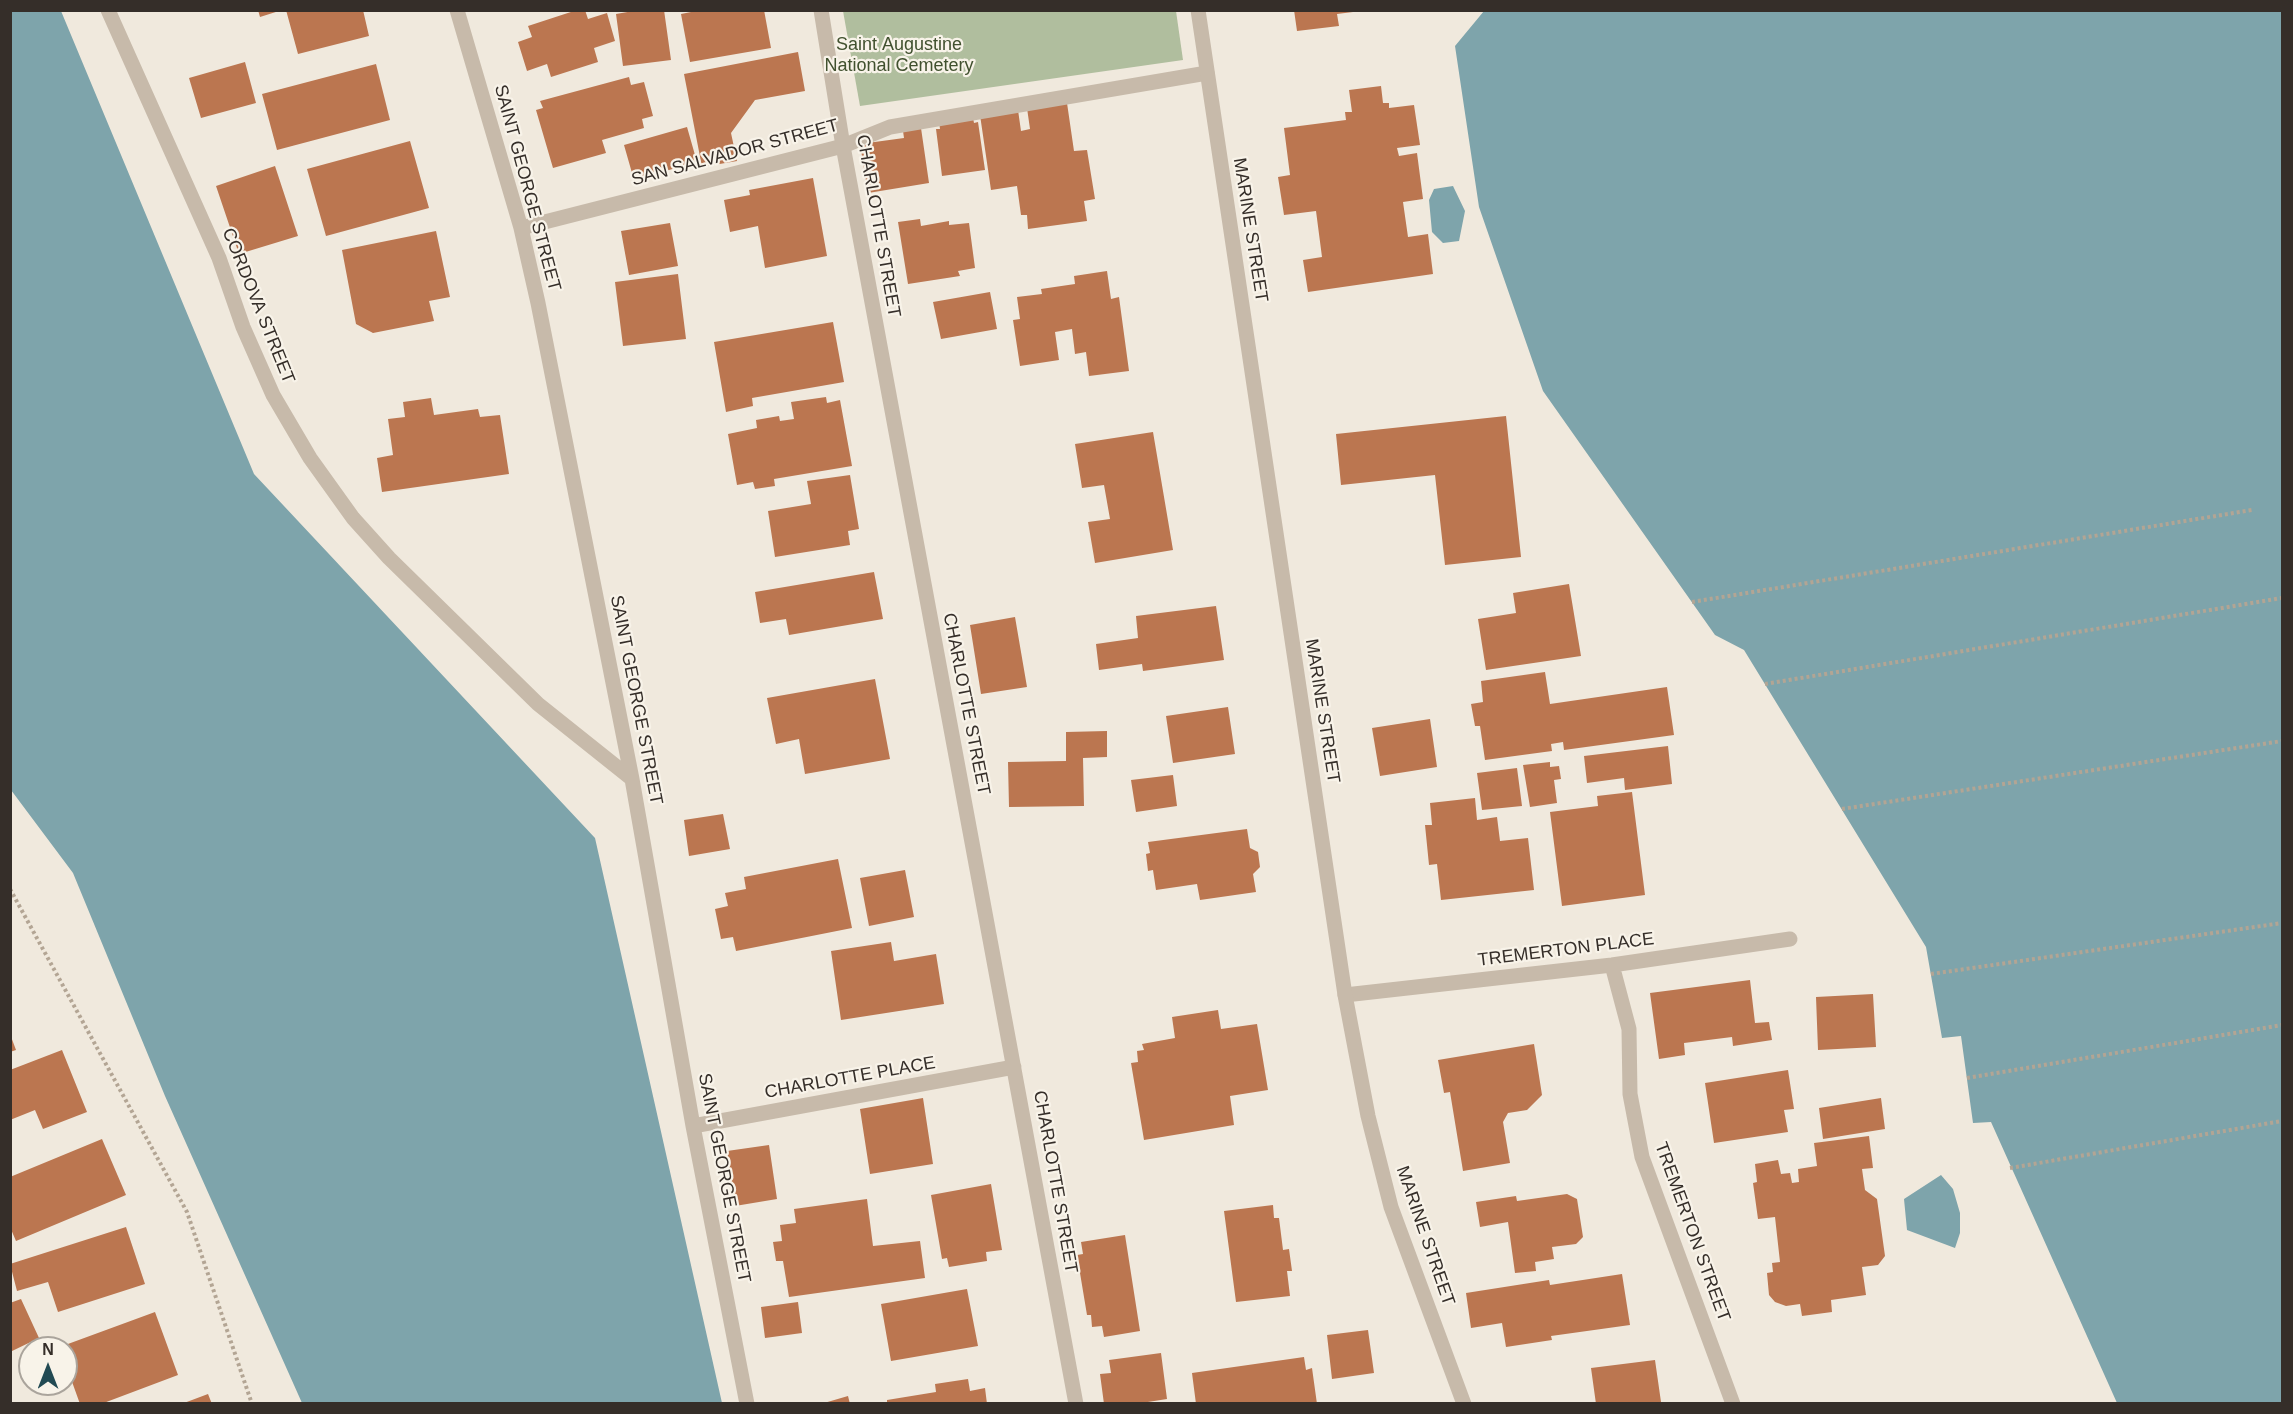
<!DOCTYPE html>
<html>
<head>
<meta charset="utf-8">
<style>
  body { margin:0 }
  #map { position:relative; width:2293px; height:1414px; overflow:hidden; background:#f0e9dd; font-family:Arial,sans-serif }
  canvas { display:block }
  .frame { position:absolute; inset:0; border:12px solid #352e29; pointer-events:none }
  .north { position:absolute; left:18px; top:1336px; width:60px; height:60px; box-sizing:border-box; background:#f8f3e9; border:2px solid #aaa49c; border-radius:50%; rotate:0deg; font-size:16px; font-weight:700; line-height:24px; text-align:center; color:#352e29 }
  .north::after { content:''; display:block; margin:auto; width:21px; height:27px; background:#224a53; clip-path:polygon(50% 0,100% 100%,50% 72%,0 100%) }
</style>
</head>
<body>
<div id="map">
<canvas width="2293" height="1414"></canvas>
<div class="frame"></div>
<div class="north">N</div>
</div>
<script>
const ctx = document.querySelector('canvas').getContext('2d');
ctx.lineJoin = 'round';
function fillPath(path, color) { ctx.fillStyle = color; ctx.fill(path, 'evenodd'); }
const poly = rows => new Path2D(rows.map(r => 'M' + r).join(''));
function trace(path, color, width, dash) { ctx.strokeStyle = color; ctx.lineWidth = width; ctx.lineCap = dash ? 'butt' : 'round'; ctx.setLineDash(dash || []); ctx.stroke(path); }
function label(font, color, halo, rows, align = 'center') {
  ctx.font = font + ' Arial,sans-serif'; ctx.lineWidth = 4.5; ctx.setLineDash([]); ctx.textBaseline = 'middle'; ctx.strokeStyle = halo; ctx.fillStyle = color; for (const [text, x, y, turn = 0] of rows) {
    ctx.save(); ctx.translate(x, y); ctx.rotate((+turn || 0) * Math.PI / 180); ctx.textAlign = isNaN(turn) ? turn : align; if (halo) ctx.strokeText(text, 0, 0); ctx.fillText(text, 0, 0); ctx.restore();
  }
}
fillPath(poly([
  [843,11,1176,11,1183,60,860,106]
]), '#b0be9e');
fillPath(poly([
  [11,10,61,11,254,474,595,838,722,1403,302,1403,165,1096,73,873,11,790],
  [1484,11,2282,11,2282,1403,2117,1403,1991,1122,1973,1123,1961,1036,1942,1038,1926,947,1744,650,1715,635,1543,391,1479,207,1455,46],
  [1453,186,1465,211,1459,241,1443,243,1432,232,1429,200,1434,189],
  [1941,1175,1953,1189,1960,1213,1960,1233,1955,1248,1907,1230,1904,1199]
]), '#7ea4ab');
fillPath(poly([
  [258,10,279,10,279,11,260,17],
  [286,10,363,10,369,36,298,54],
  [577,10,585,10,588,19,607,13,615,41,594,48,598,62,551,77,547,64,527,71,518,42,532,37,528,26],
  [639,10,664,10,671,60,623,66,616,14],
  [701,10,764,10,771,48,690,62,681,14],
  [1294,10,1353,10,1353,12,1337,14,1339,26,1297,31],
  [798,52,805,91,755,100,731,133,737,161,702,167,684,74],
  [245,62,256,103,201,118,189,78],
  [376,64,390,120,277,150,262,94],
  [629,77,631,85,644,82,653,116,642,119,644,128,602,140,606,153,553,168,536,110,543,108,540,101],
  [1381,86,1383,103,1389,103,1389,108,1414,105,1420,145,1397,148,1399,156,1417,153,1423,199,1403,202,1408,237,1428,234,1433,274,1308,292,1303,260,1322,257,1316,211,1284,215,1278,177,1290,175,1284,128,1346,120,1345,112,1352,112,1349,90],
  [1067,103,1074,151,1087,150,1095,199,1084,201,1087,221,1028,229,1027,215,1021,215,1017,186,991,190,980,115,1018,110,1021,131,1030,129,1027,108],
  [973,118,974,123,978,122,985,170,942,176,936,129,940,129,939,122],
  [687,127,697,162,634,180,624,145],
  [921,128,929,183,868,193,860,144,904,138,903,131],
  [410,141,429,208,326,236,307,169],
  [275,166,298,236,239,254,216,186],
  [813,178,827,256,765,268,758,226,730,232,724,200,750,195,749,190],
  [920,219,921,226,949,221,949,225,969,223,975,268,958,271,960,276,908,284,898,222],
  [670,223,678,266,629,275,621,231],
  [436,231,450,297,429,301,434,321,373,333,356,324,342,250],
  [1107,271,1111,299,1119,297,1129,371,1089,376,1086,352,1075,354,1072,329,1055,332,1059,360,1020,366,1013,320,1020,319,1017,297,1042,294,1041,289,1075,284,1074,276],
  [678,274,686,339,623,346,615,282],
  [990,292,997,329,941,339,933,302],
  [833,322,844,382,752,398,753,406,726,412,714,342],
  [826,397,827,403,840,400,852,466,774,479,775,486,755,489,753,482,737,485,728,434,757,428,756,420,779,416,780,421,794,419,791,402],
  [431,398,434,415,478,409,480,417,500,415,509,474,382,492,377,458,393,455,388,419,405,417,403,402],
  [1506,416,1521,557,1445,565,1435,475,1341,485,1336,434],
  [1153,432,1173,550,1095,563,1088,522,1110,519,1104,485,1082,488,1075,444],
  [850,475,859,529,848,531,850,545,775,557,768,511,811,504,807,481],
  [874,572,883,619,789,635,786,619,760,623,755,592],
  [1569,584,1581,656,1486,670,1478,619,1516,613,1513,593],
  [1216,606,1224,660,1143,671,1142,664,1099,670,1096,644,1138,638,1136,616],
  [1015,617,1027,687,981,694,970,625],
  [1545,672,1550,704,1667,687,1674,735,1564,750,1563,742,1551,744,1552,751,1485,760,1480,726,1475,726,1471,704,1483,702,1481,681],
  [875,679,890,759,805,774,799,739,776,744,767,698],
  [1228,707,1235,754,1173,763,1166,716],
  [1430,719,1437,767,1380,776,1372,728],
  [1107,731,1107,757,1083,758,1084,806,1009,807,1008,762,1066,761,1066,732],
  [1668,746,1672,784,1625,790,1624,778,1587,783,1584,756],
  [1550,762,1550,767,1559,766,1561,779,1554,780,1557,803,1530,807,1523,765],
  [1517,768,1522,806,1482,810,1477,773],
  [1173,775,1177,806,1136,812,1131,780],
  [1632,792,1645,895,1562,906,1550,812,1598,806,1597,796],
  [1475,798,1477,820,1497,817,1500,841,1528,838,1534,890,1441,900,1437,864,1429,865,1425,825,1432,825,1430,803],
  [723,814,730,849,689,856,684,820],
  [1247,829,1250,848,1258,852,1260,867,1253,874,1256,892,1200,900,1197,884,1156,890,1153,870,1148,871,1146,854,1150,853,1148,842],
  [838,859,852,928,736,951,733,937,721,939,715,909,728,906,725,893,746,889,744,877],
  [905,870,914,917,869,926,860,878],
  [891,942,894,961,936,954,944,1004,841,1020,831,951],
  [1750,980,1755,1023,1769,1022,1772,1040,1733,1046,1732,1037,1684,1043,1685,1055,1659,1059,1650,993],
  [1873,994,1876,1047,1818,1050,1816,997],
  [1218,1010,1221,1029,1257,1024,1268,1090,1230,1096,1234,1125,1144,1140,1131,1063,1138,1062,1137,1051,1144,1050,1142,1044,1175,1038,1172,1017],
  [10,1034,16,1050,10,1052],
  [1534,1044,1542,1095,1527,1110,1508,1113,1503,1122,1510,1163,1463,1171,1450,1092,1444,1093,1438,1060],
  [62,1050,87,1112,43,1129,35,1110,10,1120,10,1070],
  [1788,1070,1794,1109,1784,1110,1788,1132,1714,1143,1705,1083],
  [923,1098,933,1164,870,1174,860,1109],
  [1881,1098,1885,1129,1823,1139,1819,1108],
  [1869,1136,1873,1168,1862,1169,1865,1190,1877,1199,1885,1256,1878,1265,1862,1267,1866,1295,1831,1300,1832,1312,1802,1316,1800,1304,1786,1306,1775,1302,1769,1295,1767,1273,1773,1272,1772,1263,1780,1262,1775,1217,1758,1219,1753,1183,1757,1182,1755,1164,1778,1160,1781,1174,1790,1173,1792,1183,1799,1182,1798,1169,1817,1166,1814,1143],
  [102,1139,126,1195,16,1241,10,1227,10,1177],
  [769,1145,777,1199,735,1206,727,1151],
  [991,1184,1002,1250,986,1252,987,1261,949,1267,947,1258,942,1259,931,1195],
  [1567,1194,1577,1199,1583,1237,1576,1244,1552,1247,1554,1259,1535,1262,1536,1271,1515,1273,1508,1222,1480,1227,1476,1202,1516,1196,1517,1201],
  [867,1199,873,1246,920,1241,925,1278,789,1297,783,1261,776,1261,773,1242,782,1241,780,1225,796,1223,794,1209],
  [1273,1205,1274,1218,1279,1218,1283,1250,1289,1249,1292,1271,1287,1271,1290,1296,1236,1302,1224,1211],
  [126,1227,145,1284,58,1312,48,1282,17,1291,10,1264],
  [1125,1235,1140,1331,1104,1337,1102,1326,1092,1327,1091,1315,1087,1315,1077,1255,1083,1254,1081,1242],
  [1622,1274,1630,1325,1551,1336,1552,1340,1506,1347,1502,1323,1471,1328,1466,1293,1549,1280,1550,1285],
  [967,1289,978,1346,891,1361,881,1304],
  [21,1299,39,1338,10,1352,10,1303],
  [798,1302,802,1333,765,1338,761,1307],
  [155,1312,178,1375,101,1404,80,1404,66,1365,66,1348,57,1348],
  [1368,1330,1374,1373,1332,1379,1327,1335],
  [1161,1353,1167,1399,1135,1404,1104,1404,1100,1374,1111,1373,1109,1360],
  [1304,1357,1306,1370,1312,1368,1317,1404,1196,1404,1192,1373],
  [1655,1360,1661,1402,1596,1404,1591,1368],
  [968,1379,970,1391,985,1388,987,1404,887,1404,887,1400,936,1392,935,1384],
  [208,1394,212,1404,184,1404,184,1403],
  [848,1396,850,1404,824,1404,824,1403]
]), '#bb7650');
trace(poly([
  [1692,602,2252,510],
  [1765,684,2282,598],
  [1842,809,2282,741],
  [10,889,187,1212,252,1404],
  [1931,974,2282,923],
  [1967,1078,2282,1025],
  [2010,1168,2282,1121]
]), '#b3a594', 4, [3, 3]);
trace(poly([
  [108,10,219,258,243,327,273,395,310,458,353,518,389,558,538,704,632,779],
  [457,10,521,228,538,303,632,779,693,1126,747,1404],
  [821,10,843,146,1076,1404],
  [521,228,843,146,890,127,1207,73],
  [1612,965,1629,1029,1630,1094,1642,1157,1733,1404],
  [1345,995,1612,965,1790,939],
  [693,1126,1014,1067]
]), '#c7baaa', 15);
trace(poly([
  [1198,10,1345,995,1368,1116,1391,1207,1464,1404]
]), '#c7baaa', 15);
label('18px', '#41512f', '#f8f3e9', [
  ["Saint Augustine",899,45],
  ["National Cemetery",899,66]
]);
label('18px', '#352e29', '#f8f3e9', [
  ["SAN SALVADOR STREET",735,153,-15],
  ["SAINT GEORGE STREET",527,188,75],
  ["CHARLOTTE STREET",878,226,80],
  ["MARINE STREET",1250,230,81],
  ["CORDOVA STREET",258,306,68],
  ["SAINT GEORGE STREET",636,700,79],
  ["CHARLOTTE STREET",966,704,79],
  ["MARINE STREET",1322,711,81],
  ["TREMERTON PLACE",1566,950,-7],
  ["CHARLOTTE PLACE",850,1078,-10],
  ["SAINT GEORGE STREET",724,1178,79],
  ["CHARLOTTE STREET",1055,1182,80],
  ["TREMERTON STREET",1692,1232,70],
  ["MARINE STREET",1425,1236,71]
]);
</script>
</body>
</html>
